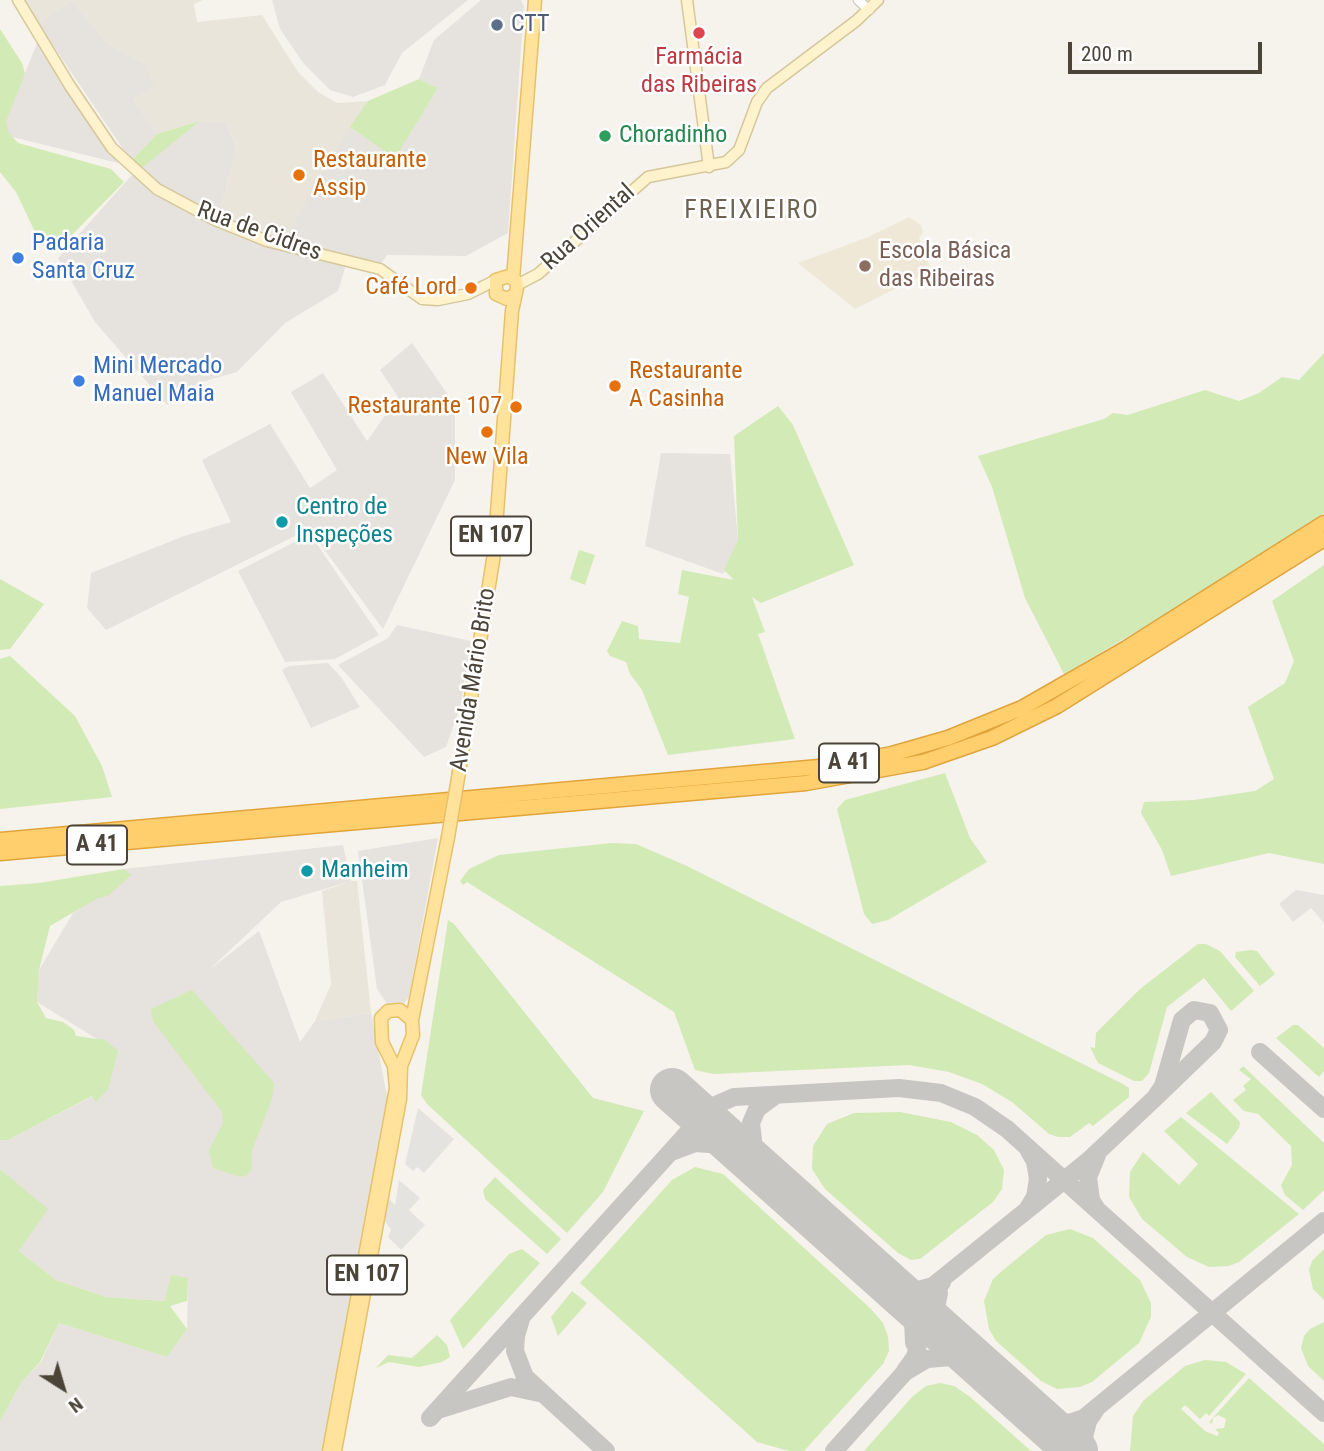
<!DOCTYPE html>
<html>
<head>
<meta charset="utf-8">
<style>
  body { margin:0 }
  #map { position:relative; width:1324px; height:1451px; overflow:hidden; background:#f6f3ec; font-family:"Roboto Condensed",sans-serif }
  canvas { display:block }
  .north { position:absolute; left:28px; top:1353px; width:70px; height:70px; -webkit-text-stroke:5px #fff; paint-order:stroke; rotate:143deg; font-size:19px; font-weight:700; line-height:28px; text-align:center; color:#4b4439 }
  .north::after { content:''; display:block; margin:auto; width:24px; height:32px; background:#4b4439; clip-path:polygon(50% 0,100% 100%,50% 72%,0 100%) }
  .scale { position:absolute; left:1068px; top:42px; width:194px; height:32px; box-sizing:border-box; border:4px solid #4b4439; border-top:0; padding-left:9px; font-size:21px; line-height:24px; white-space:nowrap; color:#4b4439; -webkit-text-stroke:5px #fff; paint-order:stroke }
</style>
</head>
<body>
<div id="map">
<canvas width="1324" height="1451"></canvas>
<div class="north">N</div>
<div class="scale">200 m</div>
</div>
<script>
const ctx = document.querySelector('canvas').getContext('2d');
ctx.lineJoin = 'round';
function fillPath(path, color) { ctx.fillStyle = color; ctx.fill(path, 'evenodd'); }
const poly = rows => new Path2D(rows.map(r => 'M' + r).join(''));
function trace(path, color, width, dash) { ctx.strokeStyle = color; ctx.lineWidth = width; ctx.lineCap = dash ? 'butt' : 'round'; ctx.setLineDash(dash || []); ctx.stroke(path); }
function label(font, color, halo, rows, align = 'center') {
  ctx.font = font + ' "Roboto Condensed",sans-serif'; ctx.lineWidth = 5; ctx.setLineDash([]); ctx.textBaseline = 'middle'; ctx.strokeStyle = halo; ctx.fillStyle = color; for (const [text, x, y, turn = 0] of rows) {
    ctx.save(); ctx.translate(x, y); ctx.rotate((+turn || 0) * Math.PI / 180); ctx.textAlign = isNaN(turn) ? turn : align; if (halo) ctx.strokeText(text, 0, 0); ctx.fillText(text, 0, 0); ctx.restore();
  }
}
fillPath(poly([
  [24,0,203,0,194,4,197,22,262,15,298,72,318,92,337,103,368,101,284,240,217,222,237,146,225,122,200,121,157,134,133,99,143,63,108,44,72,1,38,23],
  [351,881,357,881,371,1013,315,1021,331,984,322,891]
]), '#eae5da');
fillPath(poly([
  [272,0,468,0,402,53,385,85,353,97,330,90,304,64,280,29],
  [481,0,521,0,524,6,508,233,466,256,387,255,381,264,348,258,338,291,285,323,237,372,198,383,167,405,95,322,58,258,130,177,200,121,225,122,237,146,217,222,284,240,350,127,395,157,438,88,419,79,434,40],
  [72,1,108,44,143,63,154,85,133,99,157,134,131,161,38,23],
  [38,41,118,163,0,134],
  [412,343,455,405,455,480,383,629,309,529,106,630,87,608,91,573,184,536,231,522,202,460,270,424,310,488,337,470,291,392,323,373,367,441,398,397,380,370],
  [661,453,730,454,738,540,723,574,645,546],
  [310,534,379,635,335,659,285,662,238,571],
  [397,625,471,641,460,708,446,747,424,757,338,665,388,638],
  [328,663,341,677,360,707,311,728,282,670,289,666],
  [438,838,409,997,401,1008,389,1007,377,989,358,851],
  [343,845,351,881,281,902,209,970,259,931,300,1042,315,1021,371,1013,387,1096,329,1451,0,1451,0,1421,21,1383,41,1362,59,1323,167,1357,187,1329,188,1278,166,1301,106,1297,56,1280,19,1251,47,1209,0,1169,0,1140,8,1140,93,1096,118,1052,37,1002,39,970,73,913,129,876,124,869],
  [1296,890,1324,895,1324,923,1311,908,1293,922,1279,904]
]), '#e6e2dd');
fillPath(poly([
  [909,217,921,225,923,233,919,237,931,271,855,309,798,263,868,237]
]), '#efe8d6');
fillPath(poly([
  [0,29,22,63,25,74,6,121,9,133,18,143,111,169,124,182,66,241,60,252,34,230,16,192,0,172],
  [419,79,438,88,395,158,350,127,368,101],
  [200,121,142,168,131,161,157,134],
  [1324,353,1324,513,1161,617,1064,674,1025,598,992,487,978,456,1104,419,1113,413,1128,415,1205,390,1239,401,1259,393,1282,377,1299,380],
  [778,406,793,425,854,565,761,603,752,597,765,632,758,634,795,739,668,755,642,690,630,674,626,662,610,656,607,651,622,621,638,626,639,639,680,643,689,597,678,594,682,570,734,580,724,570,738,540,734,436],
  [579,550,595,555,585,585,570,579],
  [1324,565,1324,864,1269,853,1171,876,1162,850,1141,813,1144,802,1194,800,1255,791,1274,779,1248,707,1285,683,1294,661,1272,601],
  [0,579,44,604,10,649,0,650],
  [10,656,75,716,102,766,112,797,0,809,0,659],
  [945,773,970,838,987,862,888,920,872,924,864,914,837,809,845,800],
  [611,843,636,844,687,866,1121,1083,1129,1088,1129,1097,1093,1126,1089,1123,1070,1137,1058,1137,1049,1134,1012,1102,982,1084,949,1072,909,1065,713,1074,695,1070,674,1012,467,882,463,885,460,881,469,869,499,855],
  [124,869,131,875,108,896,98,898,50,926,39,970,37,1002,46,1018,63,1022,74,1030,76,1036,105,1040,118,1051,108,1089,96,1102,92,1096,8,1140,0,1140,0,886,39,883],
  [448,920,454,924,593,1098,644,1111,603,1192,567,1233,427,1104,421,1095],
  [1198,944,1206,944,1220,951,1254,991,1231,1011,1204,978,1167,1007,1149,1073,1142,1081,1134,1081,1098,1063,1090,1047,1095,1048,1096,1033,1140,989],
  [1251,950,1257,951,1275,974,1260,986,1235,957,1236,952],
  [192,990,274,1083,272,1099,252,1150,252,1168,247,1175,240,1177,213,1168,209,1150,223,1123,222,1112,153,1021,151,1009],
  [1293,1025,1298,1025,1324,1048,1324,1071,1319,1077,1276,1038],
  [1243,1066,1324,1143,1324,1190,1303,1210,1285,1195,1281,1185,1292,1165,1291,1146,1258,1114,1244,1111,1233,1100,1246,1090,1243,1086,1251,1079,1239,1070],
  [1211,1092,1240,1122,1239,1128,1227,1144,1186,1113],
  [900,1112,951,1122,977,1135,994,1150,1004,1170,1002,1189,993,1202,920,1259,911,1260,898,1253,825,1189,812,1169,813,1146,827,1124,854,1113],
  [1181,1117,1299,1214,1239,1262,1229,1266,1209,1267,1187,1257,1142,1219,1129,1197,1130,1172,1143,1152,1179,1185,1198,1164,1164,1131],
  [695,1167,723,1174,871,1309,883,1323,888,1336,889,1351,883,1364,804,1451,789,1451,757,1442,580,1283,672,1180],
  [0,1169,48,1209,19,1251,56,1280,106,1297,165,1301,171,1275,188,1278,187,1301,170,1306,187,1329,167,1357,59,1323,40,1362,21,1383,0,1421],
  [495,1177,561,1239,547,1254,485,1199,483,1190],
  [1070,1229,1093,1238,1140,1280,1151,1303,1151,1317,1139,1343,1092,1382,1080,1387,1057,1389,1041,1381,996,1341,989,1329,984,1301,993,1279,1003,1270,1046,1235],
  [522,1249,540,1263,463,1349,450,1320,509,1254],
  [1324,1249,1324,1300,1313,1289,1309,1270,1312,1261],
  [572,1291,587,1303,558,1336,551,1317],
  [1324,1322,1324,1381,1308,1366,1301,1348,1304,1336,1310,1329],
  [437,1335,447,1345,450,1357,442,1362,419,1367,389,1362,376,1368,388,1355,412,1358],
  [1205,1360,1226,1362,1246,1374,1209,1416,1206,1413,1200,1419,1185,1405,1181,1409,1205,1431,1217,1436,1219,1433,1215,1429,1224,1428,1226,1419,1218,1415,1213,1418,1212,1424,1209,1422,1249,1378,1324,1444,1324,1451,1130,1451,1133,1416,1143,1401,1185,1366],
  [940,1383,954,1386,969,1396,1031,1451,864,1451,912,1397,926,1386]
]), '#d2eab5');
fillPath(poly([
  [418,1108,454,1139,424,1173,417,1167,413,1171,405,1164],
  [399,1180,420,1198,409,1210,425,1225,401,1250,388,1237,391,1230,385,1221,389,1199,395,1205]
]), '#e5e3e0');
trace(poly([
  [1260,1052,1324,1109],
  [671,1152,695,1143,723,1145,749,1159,783,1189],
  [764,1167,754,1149,751,1123,757,1109,776,1095],
  [1096,1208,1091,1200,1088,1177,1097,1155],
  [1027,1210,1035,1197,1038,1179,1035,1161,1029,1151],
  [887,1282,915,1291,933,1286,1089,1160,1155,1098,1213,1042,1219,1030,1210,1013,1194,1010,1182,1020,1163,1086,1155,1098],
  [889,1285,902,1299,913,1319,914,1343],
  [939,1293,936,1308,948,1337],
  [521,1319,516,1336,515,1351,525,1377,606,1451],
  [905,1371,915,1357,928,1303,942,1282],
  [438,1410,511,1387,539,1393],
  [1038,1417,1069,1423,1084,1418,1324,1221],
  [430,1418,711,1107,734,1097,899,1088,941,1093,975,1107,1007,1129,1324,1413],
  [834,1451,905,1372,927,1359,951,1357,974,1364,991,1375],
  [1087,1451,1084,1437,1088,1421,1096,1409]
]), '#c8c6c3', 18);
trace(poly([
  [672,1090,1076,1451]
]), '#c8c6c3', 44);
const tertiary = poly([
  [858,0,869,10]
]);
const secondary = poly([
  [18,0,70,86,112,148,157,189,213,219,267,241,380,269,422,299,438,300,468,294,496,280],
  [687,0,709,167],
  [517,285,538,274,648,177,726,162,739,150,757,102,767,88,856,21,878,0]
]);
const primary = poly([
  [513,279,535,0],
  [459,772,494,554,512,311,517,288,516,281,509,276,496,280,496,294,507,299,514,295],
  [412,1020,448,837],
  [329,1451,396,1088,394,1066,382,1042,381,1018,388,1011,400,1010,412,1020,413,1035,401,1066,400,1099,335,1451]
]);
const motorway = poly([
  [0,840,819,767,892,754,948,738,1022,708,1125,649,1324,523],
  [0,853,806,783,923,762,992,738,1057,706,1324,539]
]);
trace(tertiary, '#c2bbae', 11);
trace(secondary, '#d6c79b', 13);
trace(primary, '#e6c16a', 15);
trace(motorway, '#e0a43c', 17);
trace(tertiary, '#fff', 9);
trace(secondary, '#fff3cd', 10);
trace(primary, '#ffe39c', 12);
trace(motorway, '#ffcf6e', 14);
const primaryBridge = poly([
  [448,837,459,772]
]);
trace(primaryBridge, '#e6c16a', 15, []);
trace(primaryBridge, '#ffe39c', 12);
for (const [x, y, r, color] of [
  [497,25,7,"#5c6f8a"],
  [699,33,7,"#e0444e"],
  [605,136,7,"#2e9e5b"],
  [299,175,7,"#e8710a"],
  [18,258,7,"#3f7fe0"],
  [865,266,7,"#8d6e63"],
  [471,288,7,"#e8710a"],
  [79,381,7,"#3f7fe0"],
  [615,386,7,"#e8710a"],
  [516,407,7,"#e8710a"],
  [487,432,7,"#e8710a"],
  [282,522,7,"#0f9aa8"],
  [307,871,7,"#0f9aa8"]
]) { const dot = new Path2D(); dot.arc(x, y, r, 0, 2 * Math.PI); ctx.fillStyle = color; ctx.fill(dot); trace(dot, '#fff', 2.5); }
for (const [x, y, w] of [
  [491,536,80],
  [849,763,60],
  [97,845,60],
  [367,1275,80]
]) { const box = new Path2D(); box.roundRect(x - w / 2, y - 19.5, w, 39, 5); ctx.fillStyle = '#fff'; ctx.fill(box); trace(box, '#4b4439', 2); }
label('bold 23px', '#4b4439', null, [
  ["EN 107",491,536],
  ["A 41",849,763],
  ["A 41",97,845],
  ["EN 107",367,1275]
]);
label('24px', '#4e5e75', '#fff', [
  ["CTT",511,25]
], 'left');
label('24px', '#be3a42', '#fff', [
  ["Farmácia",699,58],
  ["das Ribeiras",699,86]
]);
label('24px', '#27864d', '#fff', [
  ["Choradinho",619,136]
], 'left');
label('24px', '#c56008', '#fff', [
  ["Restaurante",313,161],
  ["Assip",313,189],
  ["Café Lord",457,288,"right"],
  ["Restaurante",629,372],
  ["A Casinha",629,400],
  ["Restaurante 107",502,407,"right"],
  ["New Vila",487,458,"center"]
], 'left');
label('24px', '#4b4439', '#fff', [
  ["Rua Oriental",589,228,-42],
  ["Rua de Cidres",259,232,20],
  ["Avenida Mário Brito",474,680,-81]
]);
label('24px', '#366cbe', '#fff', [
  ["Padaria",32,244],
  ["Santa Cruz",32,272],
  ["Mini Mercado",93,367],
  ["Manuel Maia",93,395]
], 'left');
label('24px', '#785e54', '#fff', [
  ["Escola Básica",879,252],
  ["das Ribeiras",879,280]
], 'left');
label('24px', '#0d838f', '#fff', [
  ["Centro de",296,508],
  ["Inspeções",296,536],
  ["Manheim",321,871]
], 'left');
ctx.letterSpacing = '2px';
label('26px', '#6e6250', '#fff', [
  ["FREIXIEIRO",752,211]
]);
ctx.letterSpacing = '0px';
</script>
</body>
</html>
